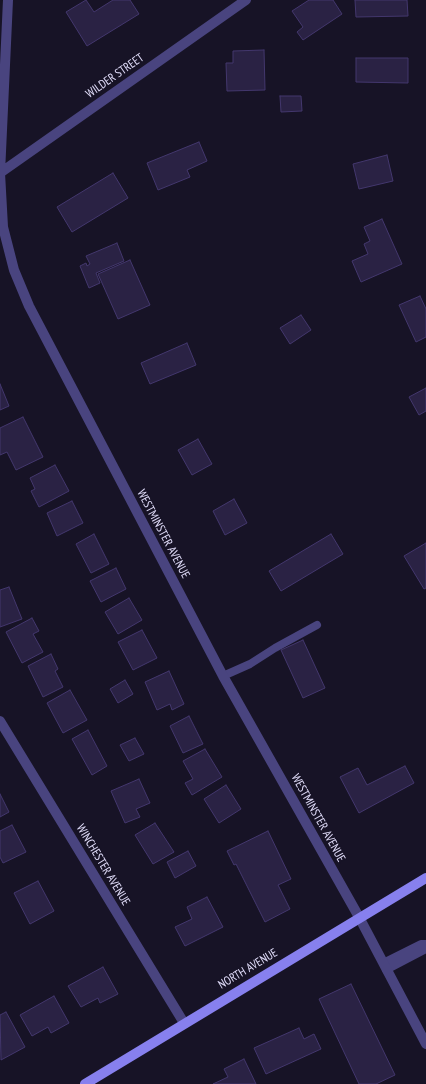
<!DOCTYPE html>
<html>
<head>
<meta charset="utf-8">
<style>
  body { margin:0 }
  canvas { display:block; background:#171326 }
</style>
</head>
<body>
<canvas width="426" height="1084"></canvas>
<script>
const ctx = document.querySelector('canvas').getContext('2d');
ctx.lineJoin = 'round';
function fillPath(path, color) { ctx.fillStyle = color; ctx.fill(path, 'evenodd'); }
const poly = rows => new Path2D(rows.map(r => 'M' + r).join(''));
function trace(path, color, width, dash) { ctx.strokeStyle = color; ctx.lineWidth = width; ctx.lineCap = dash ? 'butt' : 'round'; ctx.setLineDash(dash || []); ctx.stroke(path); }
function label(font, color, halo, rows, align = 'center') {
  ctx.font = font + ' "PT Sans Narrow",sans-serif'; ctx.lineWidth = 3.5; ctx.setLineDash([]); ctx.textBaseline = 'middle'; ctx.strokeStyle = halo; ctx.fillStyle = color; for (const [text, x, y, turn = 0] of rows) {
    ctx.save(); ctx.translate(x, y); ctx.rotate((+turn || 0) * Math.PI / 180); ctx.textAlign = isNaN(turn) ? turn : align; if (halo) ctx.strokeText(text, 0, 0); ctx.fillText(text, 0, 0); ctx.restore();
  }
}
const building = poly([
  [86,0,94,12,113,0,130,0,139,14,87,46,66,12,86,0],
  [309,0,333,0,342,14,303,40,297,32,303,27,292,11,309,0],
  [355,0,407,0,408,16,356,17,355,0],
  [264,50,265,90,227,91,226,63,233,63,233,51,264,50],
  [356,58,408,58,408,83,356,82,356,58],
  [280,96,301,96,302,111,281,112,280,96],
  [199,142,207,161,187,170,190,177,158,190,147,163,199,142],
  [387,155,393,181,359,189,353,164,387,155],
  [113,173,128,198,72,232,57,207,113,173],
  [382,219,402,264,361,282,352,261,368,254,364,244,370,241,364,227,382,219],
  [117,243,124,261,96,273,100,283,89,288,80,266,86,263,87,266,90,264,86,256,117,243],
  [130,260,150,305,118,319,98,274,130,260],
  [420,296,426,309,426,337,416,342,399,305,420,296],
  [301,315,311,330,290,344,280,328,301,315],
  [187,343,196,365,150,384,141,363,187,343],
  [0,384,9,406,0,410,0,384],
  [426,388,426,411,419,415,409,397,426,388],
  [23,417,43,457,16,470,7,452,0,455,0,428,23,417],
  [198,439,212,464,192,475,178,450,198,439],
  [55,465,69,491,39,507,31,491,35,489,30,478,55,465],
  [234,499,247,523,225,535,213,511,234,499],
  [72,501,83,523,57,536,47,513,72,501],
  [94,534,109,564,91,573,76,544,94,534],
  [331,534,343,554,281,591,269,571,331,534],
  [426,543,426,588,424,589,404,556,426,543],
  [116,568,126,589,101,602,90,581,116,568],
  [9,587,22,619,0,627,0,590,9,587],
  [129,598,142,620,118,634,105,612,129,598],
  [32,618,39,631,33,634,43,652,22,663,6,632,32,618],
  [142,630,157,658,133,670,118,642,142,630],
  [303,640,325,688,303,698,281,650,303,640],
  [51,654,58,669,55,671,63,687,43,697,28,666,51,654],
  [169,671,184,704,172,710,170,704,157,710,145,682,169,671],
  [125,680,133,694,118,703,110,689,125,680],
  [70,690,87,720,63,733,47,703,70,690],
  [189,716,203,744,183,753,170,726,189,716],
  [88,730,107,766,92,775,72,739,88,730],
  [135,738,144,754,129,761,120,745,135,738],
  [205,749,222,777,192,795,185,783,193,779,183,761,205,749],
  [405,766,414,783,359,813,340,777,358,768,367,785,405,766],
  [139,779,150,803,136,809,140,817,125,823,111,791,139,779],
  [226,785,241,809,219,823,204,799,226,785],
  [0,794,9,812,0,817,0,794],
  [155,823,174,852,153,864,135,835,155,823],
  [12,825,26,852,3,863,0,857,0,831,12,825],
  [268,831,291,879,278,885,290,909,265,922,236,864,234,865,227,851,268,831],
  [188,851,196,866,175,878,167,862,188,851],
  [38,881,54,911,30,924,14,893,38,881],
  [207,897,223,927,185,946,175,927,192,919,187,907,207,897],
  [103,967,118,994,100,1003,98,998,81,1007,68,986,103,967],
  [351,984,395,1075,376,1084,359,1084,319,999,351,984],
  [54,996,69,1023,51,1033,48,1027,32,1036,20,1015,54,996],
  [6,1012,25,1047,1,1060,0,1015,6,1012],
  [299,1028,304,1039,314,1034,321,1049,266,1074,254,1048,299,1028],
  [244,1059,256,1084,213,1084,228,1077,224,1069,244,1059]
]);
fillPath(building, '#2a2244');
trace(building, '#43376d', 1);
trace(poly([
  [223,676,250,664,275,648,317,625],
  [383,963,421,944,426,944],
  [386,970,426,949]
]), '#49447f', 8);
trace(poly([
  [8,0,0,173,3,227,14,270,29,306,223,676,359,917,426,1044],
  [0,173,246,0],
  [0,721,184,1023]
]), '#49447f', 10);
trace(poly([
  [85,1084,426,878]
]), '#8780ee', 10);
label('12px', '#e1ddfa', '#171326', [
  ["WILDER STREET",115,76,-35],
  ["WESTMINSTER AVENUE",163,534,62],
  ["WESTMINSTER AVENUE",318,818,61],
  ["WINCHESTER AVENUE",103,865,59],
  ["NORTH AVENUE",248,969,-31]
]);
</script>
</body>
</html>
